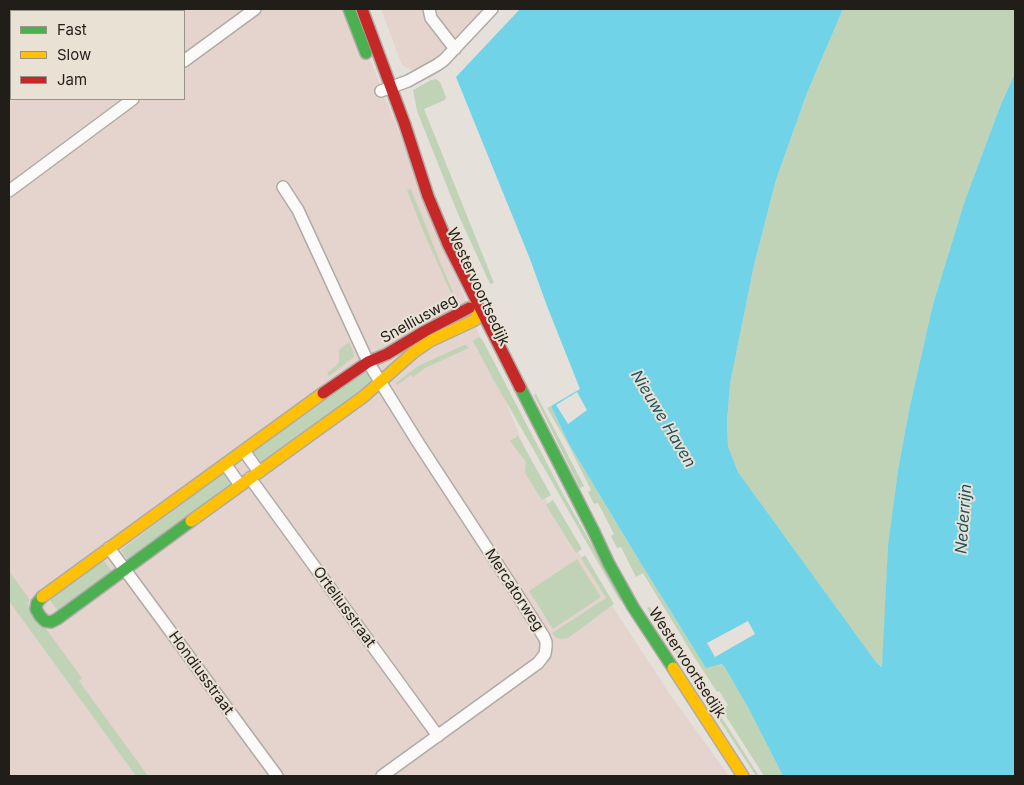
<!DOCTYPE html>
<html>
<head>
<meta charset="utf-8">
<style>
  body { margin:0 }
  #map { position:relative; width:1024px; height:785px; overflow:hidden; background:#e5e0da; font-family:Inter,sans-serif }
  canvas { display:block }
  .frame { position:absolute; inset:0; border:10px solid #211e19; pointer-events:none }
  .legend { position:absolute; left:10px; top:10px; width:175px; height:90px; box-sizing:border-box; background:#eae1d5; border:1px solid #9a938a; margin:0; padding:6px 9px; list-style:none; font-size:15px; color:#211e19 }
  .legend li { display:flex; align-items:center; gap:10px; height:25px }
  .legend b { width:25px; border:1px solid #9a938a }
</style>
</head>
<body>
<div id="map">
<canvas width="1024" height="785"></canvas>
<div class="frame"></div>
<ul class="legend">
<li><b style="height:6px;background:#4caf50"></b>Fast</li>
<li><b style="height:6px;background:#ffc107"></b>Slow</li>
<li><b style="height:6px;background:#c62828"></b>Jam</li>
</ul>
</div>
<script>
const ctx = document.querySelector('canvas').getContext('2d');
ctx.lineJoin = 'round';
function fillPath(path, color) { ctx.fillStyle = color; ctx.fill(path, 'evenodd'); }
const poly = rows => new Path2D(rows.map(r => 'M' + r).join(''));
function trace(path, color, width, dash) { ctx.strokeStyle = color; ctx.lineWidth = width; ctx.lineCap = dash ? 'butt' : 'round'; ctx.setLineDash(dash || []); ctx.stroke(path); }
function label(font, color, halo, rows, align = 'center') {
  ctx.font = font + ' Inter,sans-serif'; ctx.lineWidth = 4; ctx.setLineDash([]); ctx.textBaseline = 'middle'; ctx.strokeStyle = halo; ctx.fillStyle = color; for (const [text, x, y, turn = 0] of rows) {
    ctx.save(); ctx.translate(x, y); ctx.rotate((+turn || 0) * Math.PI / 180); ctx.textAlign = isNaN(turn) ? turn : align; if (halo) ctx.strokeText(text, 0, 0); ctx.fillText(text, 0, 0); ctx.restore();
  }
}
fillPath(poly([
  [9,9,350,9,543,495,605,595,669,693,729,776,9,776],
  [11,11,184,11,184,99,11,99],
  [381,9,494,9,430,79,402,65]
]), '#e4d4cd');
fillPath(poly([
  [843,9,1015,9,1015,73,1001,104,965,200,933,304,909,410,898,470,888,545,883,667,876,662,738,472,728,446,727,422,730,384,754,265,776,180,807,93],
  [436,79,440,82,446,97,445,100,424,109,494,283,490,284,458,214,417,111,413,90,431,80],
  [411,189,443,269,453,292,451,293,423,231,407,190],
  [479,337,482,339,564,496,623,599,620,601,492,377,473,341],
  [349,342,353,351,354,357,329,376,327,373,336,366,339,362,339,350],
  [464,345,466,345,469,348,425,368,413,377,411,375,397,385,396,383,418,366],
  [365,372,368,373,372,383,261,464,253,452],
  [536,394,584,486,580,488,534,395],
  [551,406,569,444,640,562,696,652,724,666,749,708,783,776,764,776,722,710,728,705,719,691,717,692,693,655,643,573,636,577,621,547,617,548,611,536,614,534,598,503,594,504,588,492,591,490,568,444,547,408],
  [518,436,551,495,542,500,525,473,526,462,510,441],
  [224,472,234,485,127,559,121,550],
  [553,500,582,549,576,553,546,505],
  [585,555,614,604,568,638,561,639,557,638,552,633,606,598,581,558],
  [102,558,114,574,60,613,48,598],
  [577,559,601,597,553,629,529,591],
  [9,571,30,600,27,603,82,678,79,681,148,776,136,776,9,601],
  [650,607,731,732,759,776,756,776,658,626,647,608]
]), '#c1d3b6');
fillPath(poly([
  [520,9,843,9,807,93,776,180,754,265,730,384,727,422,728,446,738,472,876,662,882,667,888,545,898,470,909,410,933,304,965,200,1001,104,1015,73,1015,776,783,776,749,709,724,666,721,664,706,668,640,562,569,444,551,406,580,389,547,306,530,259,456,77]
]), '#71d3e7');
fillPath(poly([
  [577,392,587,410,568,424,556,405],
  [748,621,755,634,715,657,707,643]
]), '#e5e0da');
const street = poly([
  [429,9,431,18,455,49],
  [184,61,255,9],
  [381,91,408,81,437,65,444,60,492,9],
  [283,187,298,210,368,362,419,444,515,591,544,637,546,642,546,647,545,654,542,658,538,663,382,776],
  [9,191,133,99],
  [244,451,259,472],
  [226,465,240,485],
  [250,478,438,736],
  [109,548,277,776]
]);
const fast = poly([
  [349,9,366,53],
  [520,387,594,532,609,564,633,607,673,668],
  [42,597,37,603,36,609,40,616,45,621,51,622,57,619,191,521]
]);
const slow = poly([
  [191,521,363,397,414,352,430,341,475,320,481,309,469,308],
  [42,597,323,393],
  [673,668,743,776]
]);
const jam = poly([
  [362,9,405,125,428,196,448,244,520,387],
  [323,393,368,362,387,354,425,331,469,308]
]);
trace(street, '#afaba6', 14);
trace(fast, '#afaba6', 14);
trace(slow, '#afaba6', 14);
trace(jam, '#afaba6', 14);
trace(street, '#fbfaf9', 11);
trace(fast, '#4caf50', 11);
trace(slow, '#ffc107', 11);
trace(jam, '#c62828', 11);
label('15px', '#211e19', '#eae1d5', [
  ["Westervoortsedijk",478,287,65],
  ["Snelliusweg",419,319,-29],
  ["Mercatorweg",514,590,57],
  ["Orteliusstraat",344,607,54],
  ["Westervoortsedijk",687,663,57],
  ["Hondiusstraat",201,673,54]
]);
label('italic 16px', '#1b5462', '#eae1d5', [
  ["Nieuwe Haven",663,419,59],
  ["Nederrijn",964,519,-86]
]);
</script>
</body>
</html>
